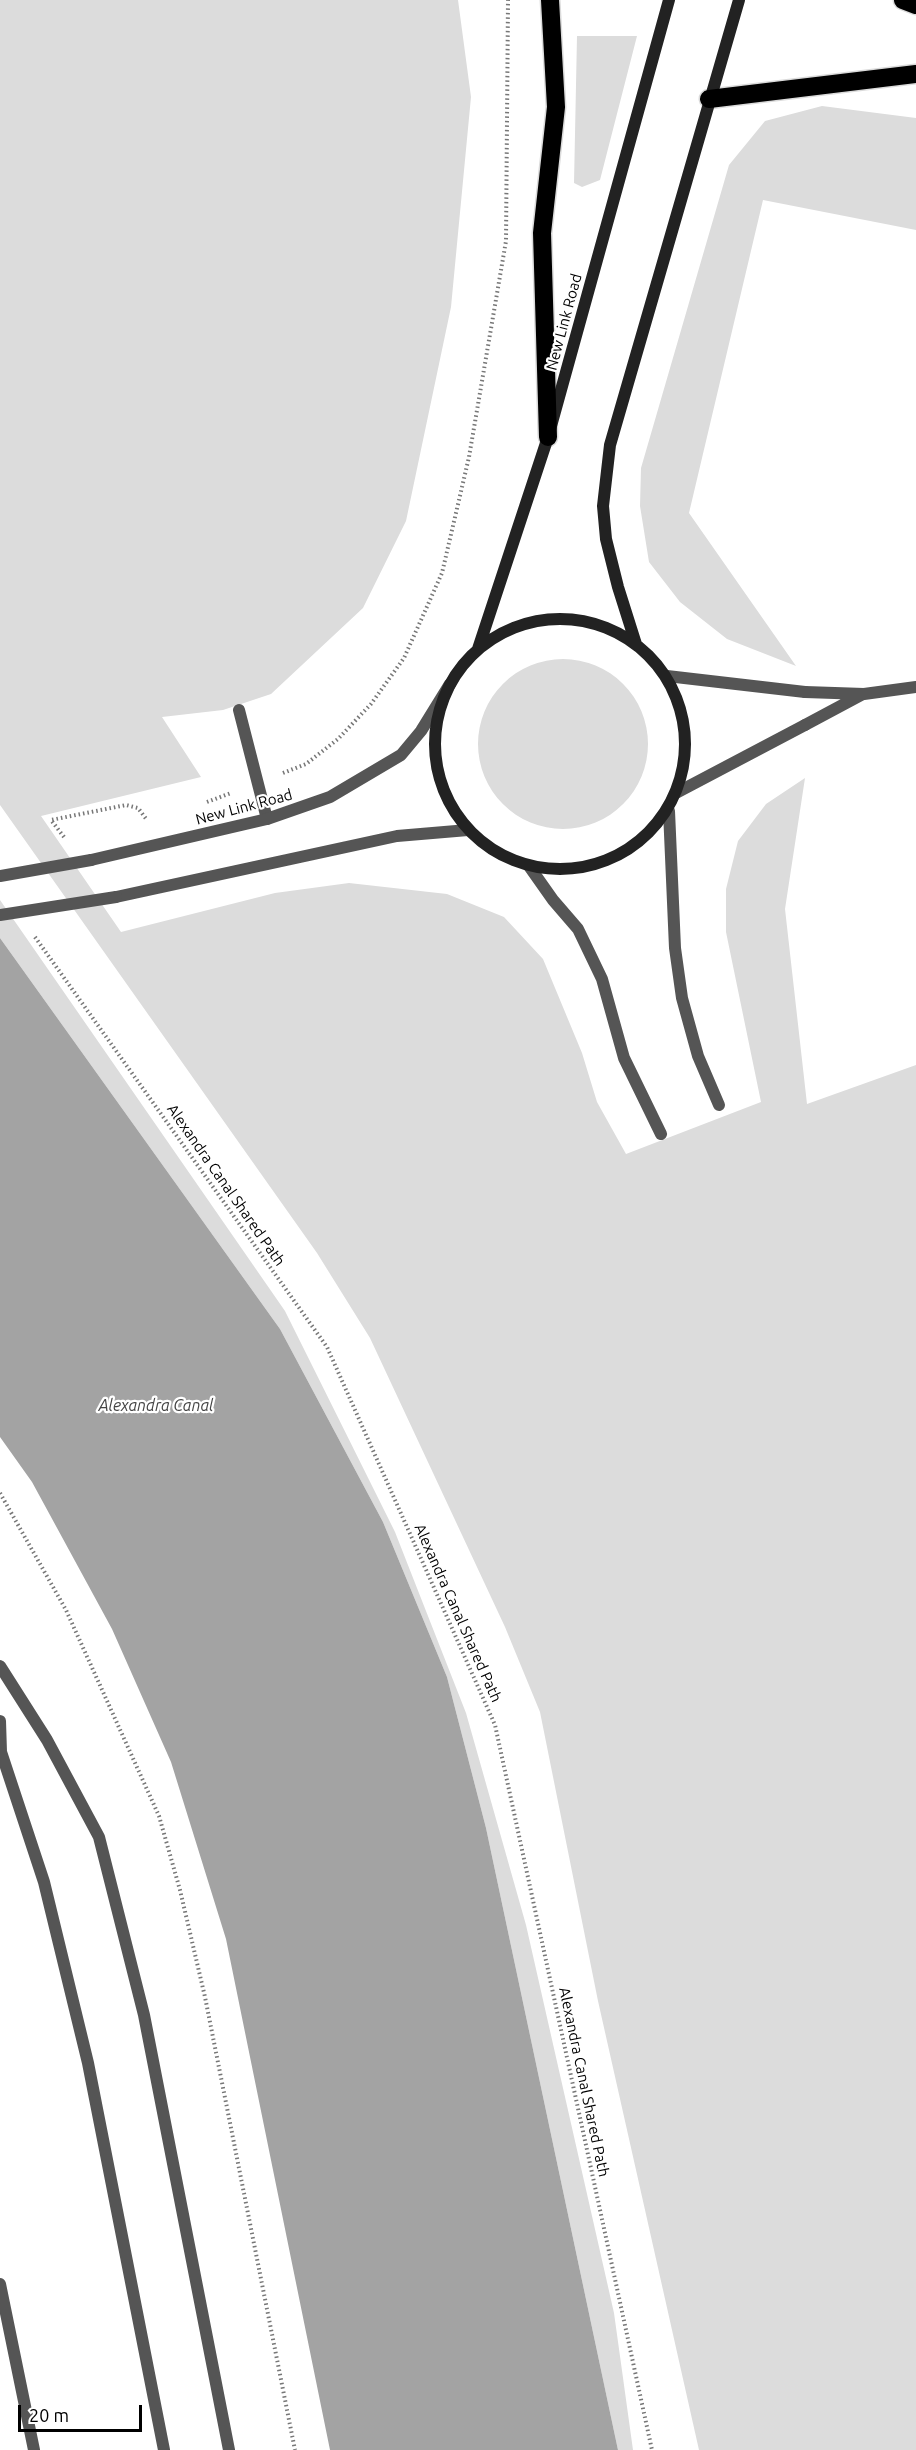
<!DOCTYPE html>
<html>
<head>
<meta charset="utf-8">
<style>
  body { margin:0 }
  #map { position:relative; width:916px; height:2450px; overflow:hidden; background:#fff; font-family:Ubuntu,sans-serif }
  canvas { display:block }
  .scale { position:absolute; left:18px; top:2405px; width:124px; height:27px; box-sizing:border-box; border:3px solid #000; border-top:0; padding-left:8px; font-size:18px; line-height:21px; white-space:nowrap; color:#000; -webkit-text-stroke:4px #fff; paint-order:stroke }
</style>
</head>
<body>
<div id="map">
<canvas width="916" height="2450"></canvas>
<div class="scale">20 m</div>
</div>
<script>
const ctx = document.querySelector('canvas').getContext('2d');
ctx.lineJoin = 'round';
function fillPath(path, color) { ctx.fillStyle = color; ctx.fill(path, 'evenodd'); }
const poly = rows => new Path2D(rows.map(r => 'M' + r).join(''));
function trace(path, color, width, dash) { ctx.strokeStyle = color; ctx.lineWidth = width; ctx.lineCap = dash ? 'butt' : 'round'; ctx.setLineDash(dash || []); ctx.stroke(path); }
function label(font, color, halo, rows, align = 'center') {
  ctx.font = font + ' Ubuntu,sans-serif'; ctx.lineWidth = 4.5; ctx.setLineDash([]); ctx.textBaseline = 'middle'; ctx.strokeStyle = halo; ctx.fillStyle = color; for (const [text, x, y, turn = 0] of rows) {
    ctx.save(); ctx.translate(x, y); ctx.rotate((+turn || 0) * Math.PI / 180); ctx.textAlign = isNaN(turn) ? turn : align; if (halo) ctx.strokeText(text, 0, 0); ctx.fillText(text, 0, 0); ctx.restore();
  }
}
fillPath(poly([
  [0,0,458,0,471,97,451,307,406,521,363,608,271,694,223,710,162,717,201,777,41,816,121,932,275,893,349,883,447,894,504,917,543,959,582,1053,597,1102,626,1154,761,1102,726,932,726,889,738,841,766,804,805,778,785,909,807,1104,916,1065,916,2450,699,2450,598,2001,540,1712,505,1627,370,1338,317,1253,0,805],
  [577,36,637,36,600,180,582,187,574,183],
  [822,106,916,118,916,230,763,200,689,513,796,666,727,639,680,602,649,562,640,506,641,468,729,165,765,121],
  '478 744a85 85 0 1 1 170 0a85 85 0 1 1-170 0Z',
  [0,900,285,1311,395,1532,466,1713,526,1925,614,2313,633,2450,618,2450,486,1828,447,1677,383,1522,280,1329,0,938]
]), '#dcdcdc');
fillPath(poly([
  [0,938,280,1329,383,1522,447,1677,486,1828,618,2450,330,2450,226,1939,171,1762,112,1629,32,1482,0,1437]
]), '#a3a3a3');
const highway = poly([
  [903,0,916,5],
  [709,99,916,74],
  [548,437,542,233,556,107,550,0]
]);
trace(highway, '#dbdbdb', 21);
trace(poly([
  [283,773,306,764,338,739,371,704,404,658,442,573,469,457,506,241,508,0],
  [207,802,231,793],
  [64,837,51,820,126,805,138,808,147,820],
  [35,937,327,1347,495,1725,652,2450],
  [0,1493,66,1610,159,1816,180,1890,205,1997,295,2450]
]), '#777', 4, [1.5, 3]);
trace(poly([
  [805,692,864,694,916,687],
  [239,710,267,819],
  [805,725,863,694],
  [0,1666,47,1740,99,1837,144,2015,229,2450],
  [0,1721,1,1752,44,1882,88,2063,164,2450],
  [0,2284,34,2450]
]), '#555', 12);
trace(poly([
  [667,676,805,692],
  [676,793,805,725],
  [669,811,675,948,682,998,698,1056,719,1105],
  [91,860,267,819,330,797,401,755,421,731,450,684],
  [529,866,553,900,578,929,602,979,624,1058,661,1134],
  [116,897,397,836,468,830]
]), '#555', 12);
trace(poly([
  '435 744a125 125 0 1 1 250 0a125 125 0 1 1-250 0Z',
  [636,644,618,587,606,539,603,506,610,445,739,0],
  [478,649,548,437,669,0]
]), '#222', 12);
trace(highway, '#000', 18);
trace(poly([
  [0,876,91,860],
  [0,915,116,897]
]), '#555', 12);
label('15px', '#000', '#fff', [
  ["New Link Road",564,322,-75],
  ["New Link Road",244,807,-15],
  ["Alexandra Canal Shared Path",226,1185,55],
  ["Alexandra Canal Shared Path",458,1613,66],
  ["Alexandra Canal Shared Path",584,2082,78]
]);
label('italic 16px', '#444', '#fff', [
  ["Alexandra Canal",156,1406]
]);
</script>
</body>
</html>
